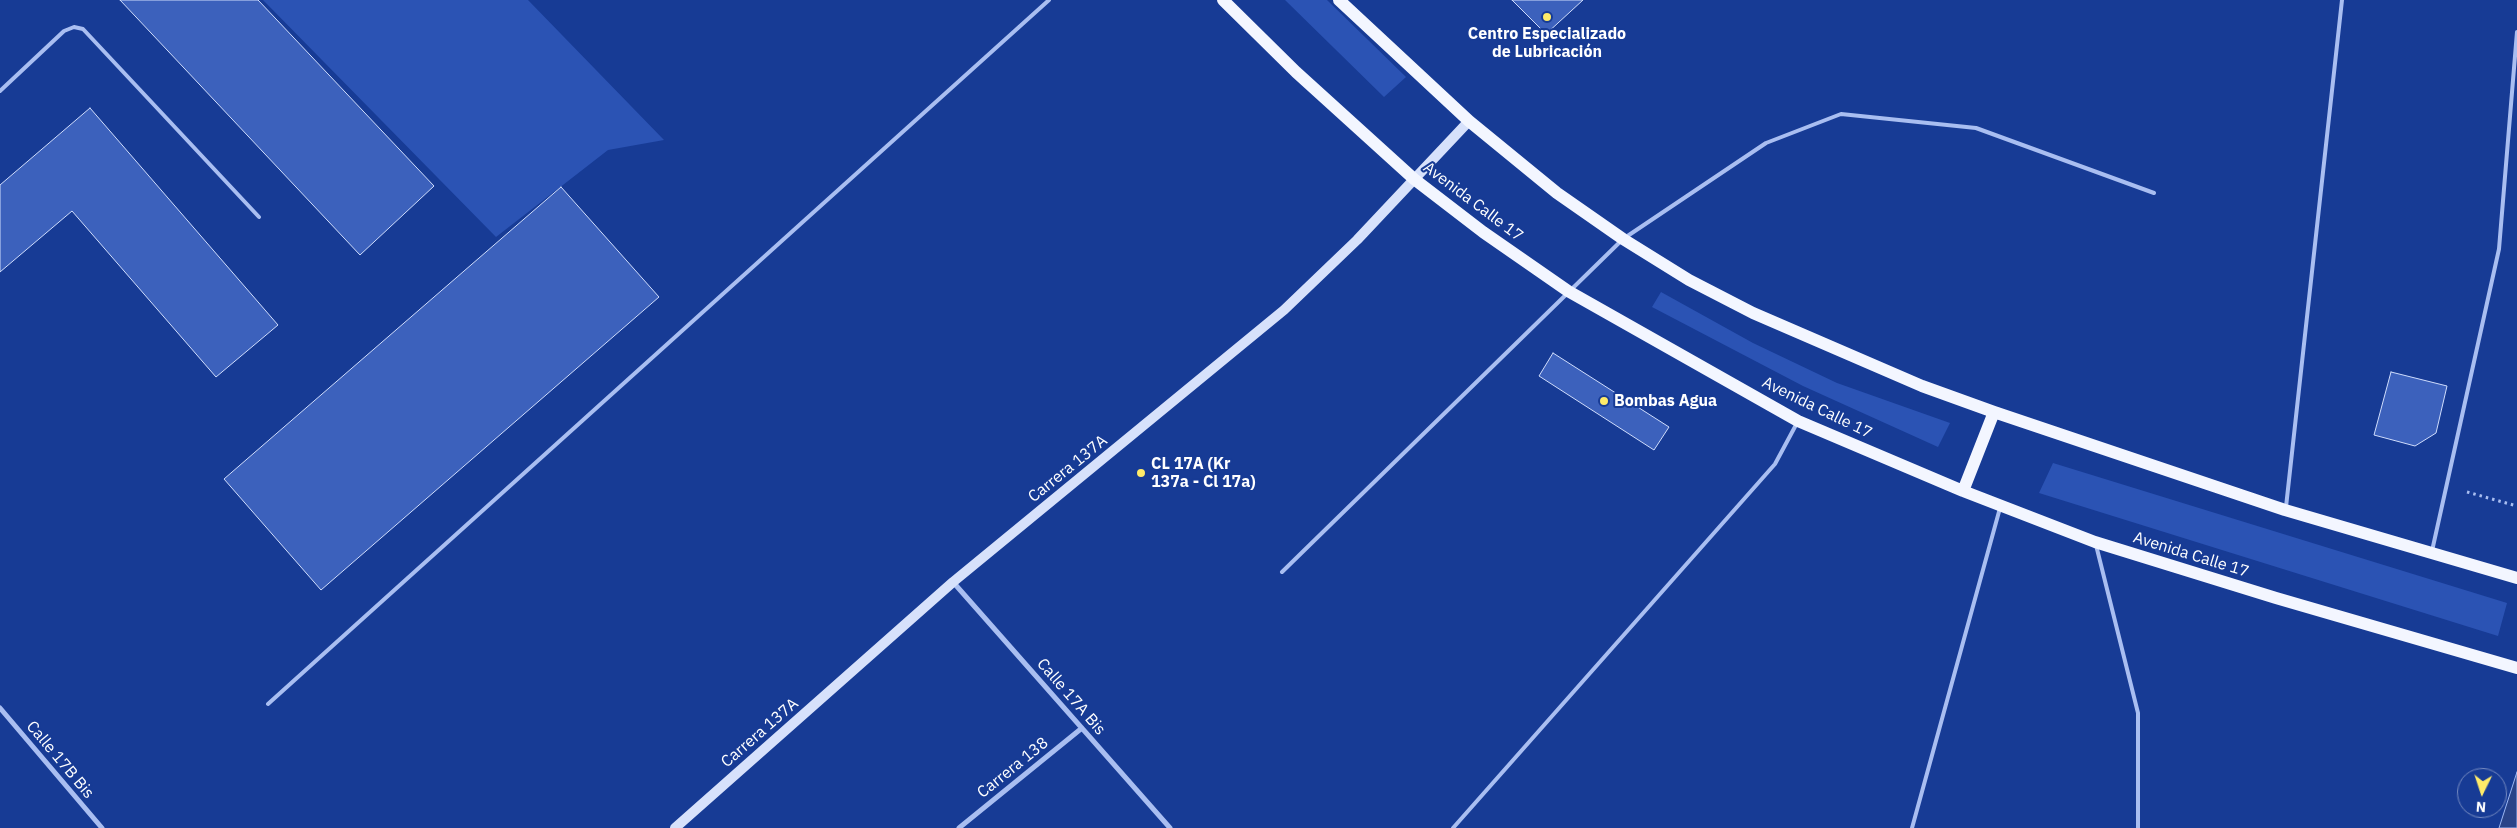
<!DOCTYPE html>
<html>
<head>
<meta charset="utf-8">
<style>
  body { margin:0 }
  #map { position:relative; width:2517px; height:828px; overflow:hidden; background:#173b95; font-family:"IBM Plex Sans",sans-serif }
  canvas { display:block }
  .north { position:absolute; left:2457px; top:768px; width:50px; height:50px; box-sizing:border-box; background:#173b95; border:1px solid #7489bf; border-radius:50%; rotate:184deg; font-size:14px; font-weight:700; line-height:20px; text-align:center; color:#fff }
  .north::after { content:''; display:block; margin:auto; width:18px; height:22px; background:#ffeb69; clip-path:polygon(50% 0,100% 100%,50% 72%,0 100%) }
</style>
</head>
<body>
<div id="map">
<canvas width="2517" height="828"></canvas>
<div class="north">N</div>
</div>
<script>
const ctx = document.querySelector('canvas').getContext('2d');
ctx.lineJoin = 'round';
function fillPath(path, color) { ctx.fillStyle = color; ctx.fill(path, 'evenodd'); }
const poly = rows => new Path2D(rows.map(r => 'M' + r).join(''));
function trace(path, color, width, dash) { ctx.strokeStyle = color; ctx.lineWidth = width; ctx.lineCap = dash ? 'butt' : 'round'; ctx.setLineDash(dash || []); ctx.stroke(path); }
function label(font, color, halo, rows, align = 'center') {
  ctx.font = font + ' "IBM Plex Sans",sans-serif'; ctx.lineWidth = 4; ctx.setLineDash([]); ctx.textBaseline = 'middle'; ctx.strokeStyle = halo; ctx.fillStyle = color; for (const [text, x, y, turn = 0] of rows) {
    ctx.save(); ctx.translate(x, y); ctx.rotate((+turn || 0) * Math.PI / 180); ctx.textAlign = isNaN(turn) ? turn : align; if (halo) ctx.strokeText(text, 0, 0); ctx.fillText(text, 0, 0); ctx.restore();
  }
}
fillPath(poly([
  [263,0,528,0,664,140,608,150,496,237],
  [1285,0,1327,0,1406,77,1384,97],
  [1661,292,1753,343,1837,383,1950,423,1938,447,1803,386,1652,307],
  [2053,463,2507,603,2498,636,2039,493]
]), '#2b53b4');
const water = poly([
  [2517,772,2517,828,2499,828,2517,772]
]);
fillPath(water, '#2a4388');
trace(water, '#9cb7f3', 1);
const building = poly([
  [120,0,258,0,434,186,360,255,120,0],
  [1512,0,1583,0,1546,34,1512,0],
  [90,108,278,325,216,377,72,211,0,272,0,185,90,108],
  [561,187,659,297,321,590,224,479,561,187],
  [1553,353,1669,427,1654,450,1539,376,1553,353],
  [2391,372,2447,386,2436,433,2415,446,2374,435,2391,372]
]);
fillPath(building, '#3c61bc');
trace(building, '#d0ddfc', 1);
trace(poly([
  [2467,492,2517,506]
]), '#a9bef1', 3, [2.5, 4]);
trace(poly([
  [0,91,64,31,74,27,83,29,259,217],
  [2286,507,2342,0],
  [2096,545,2138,713,2138,828],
  [2432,551,2499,249,2517,32],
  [1282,572,1623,239,1766,143,1841,114,1976,128,2154,193],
  [268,704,1049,0],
  [1453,828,1775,464,1797,423],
  [1912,828,2000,508]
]), '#a9bef1', 4);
trace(poly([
  [953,582,1170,828],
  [0,708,102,828],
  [959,828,1082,728]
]), '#a9bef1', 5);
trace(poly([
  [675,828,953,582,1284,310,1357,240,1469,121]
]), '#d7e1fb', 10);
trace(poly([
  [1223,0,1296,72,1414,179,1483,232,1568,291,1798,421,1963,491,2095,542,2276,598,2517,668],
  [1339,0,1469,121,1557,193,1623,239,1689,280,1753,313,1922,386,1994,412,2285,510,2517,578],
  [1963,491,1994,412]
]), '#f3f6ff', 12);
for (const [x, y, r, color] of [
  [1547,17,5,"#ffeb69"],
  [1604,401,5,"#ffeb69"],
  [1141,473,5,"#ffeb69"]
]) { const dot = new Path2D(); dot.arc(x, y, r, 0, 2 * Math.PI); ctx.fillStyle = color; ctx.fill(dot); trace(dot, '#173b95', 2); }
label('bold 16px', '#fff', '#173b95', [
  ["Centro Especializado",1547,34,"center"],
  ["de Lubricación",1547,52,"center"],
  ["Bombas Agua",1614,401],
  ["CL 17A (Kr",1151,464],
  ["137a - Cl 17a)",1151,482]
], 'left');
label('16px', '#fff', '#173b95', [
  ["Avenida Calle 17",1473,202,37],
  ["Avenida Calle 17",1817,408,26],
  ["Carrera 137A",1068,469,-39],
  ["Avenida Calle 17",2191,555,17],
  ["Calle 17A Bis",1071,697,49],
  ["Carrera 137A",760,733,-41],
  ["Calle 17B Bis",60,760,50],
  ["Carrera 138",1013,768,-39]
]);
</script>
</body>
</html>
